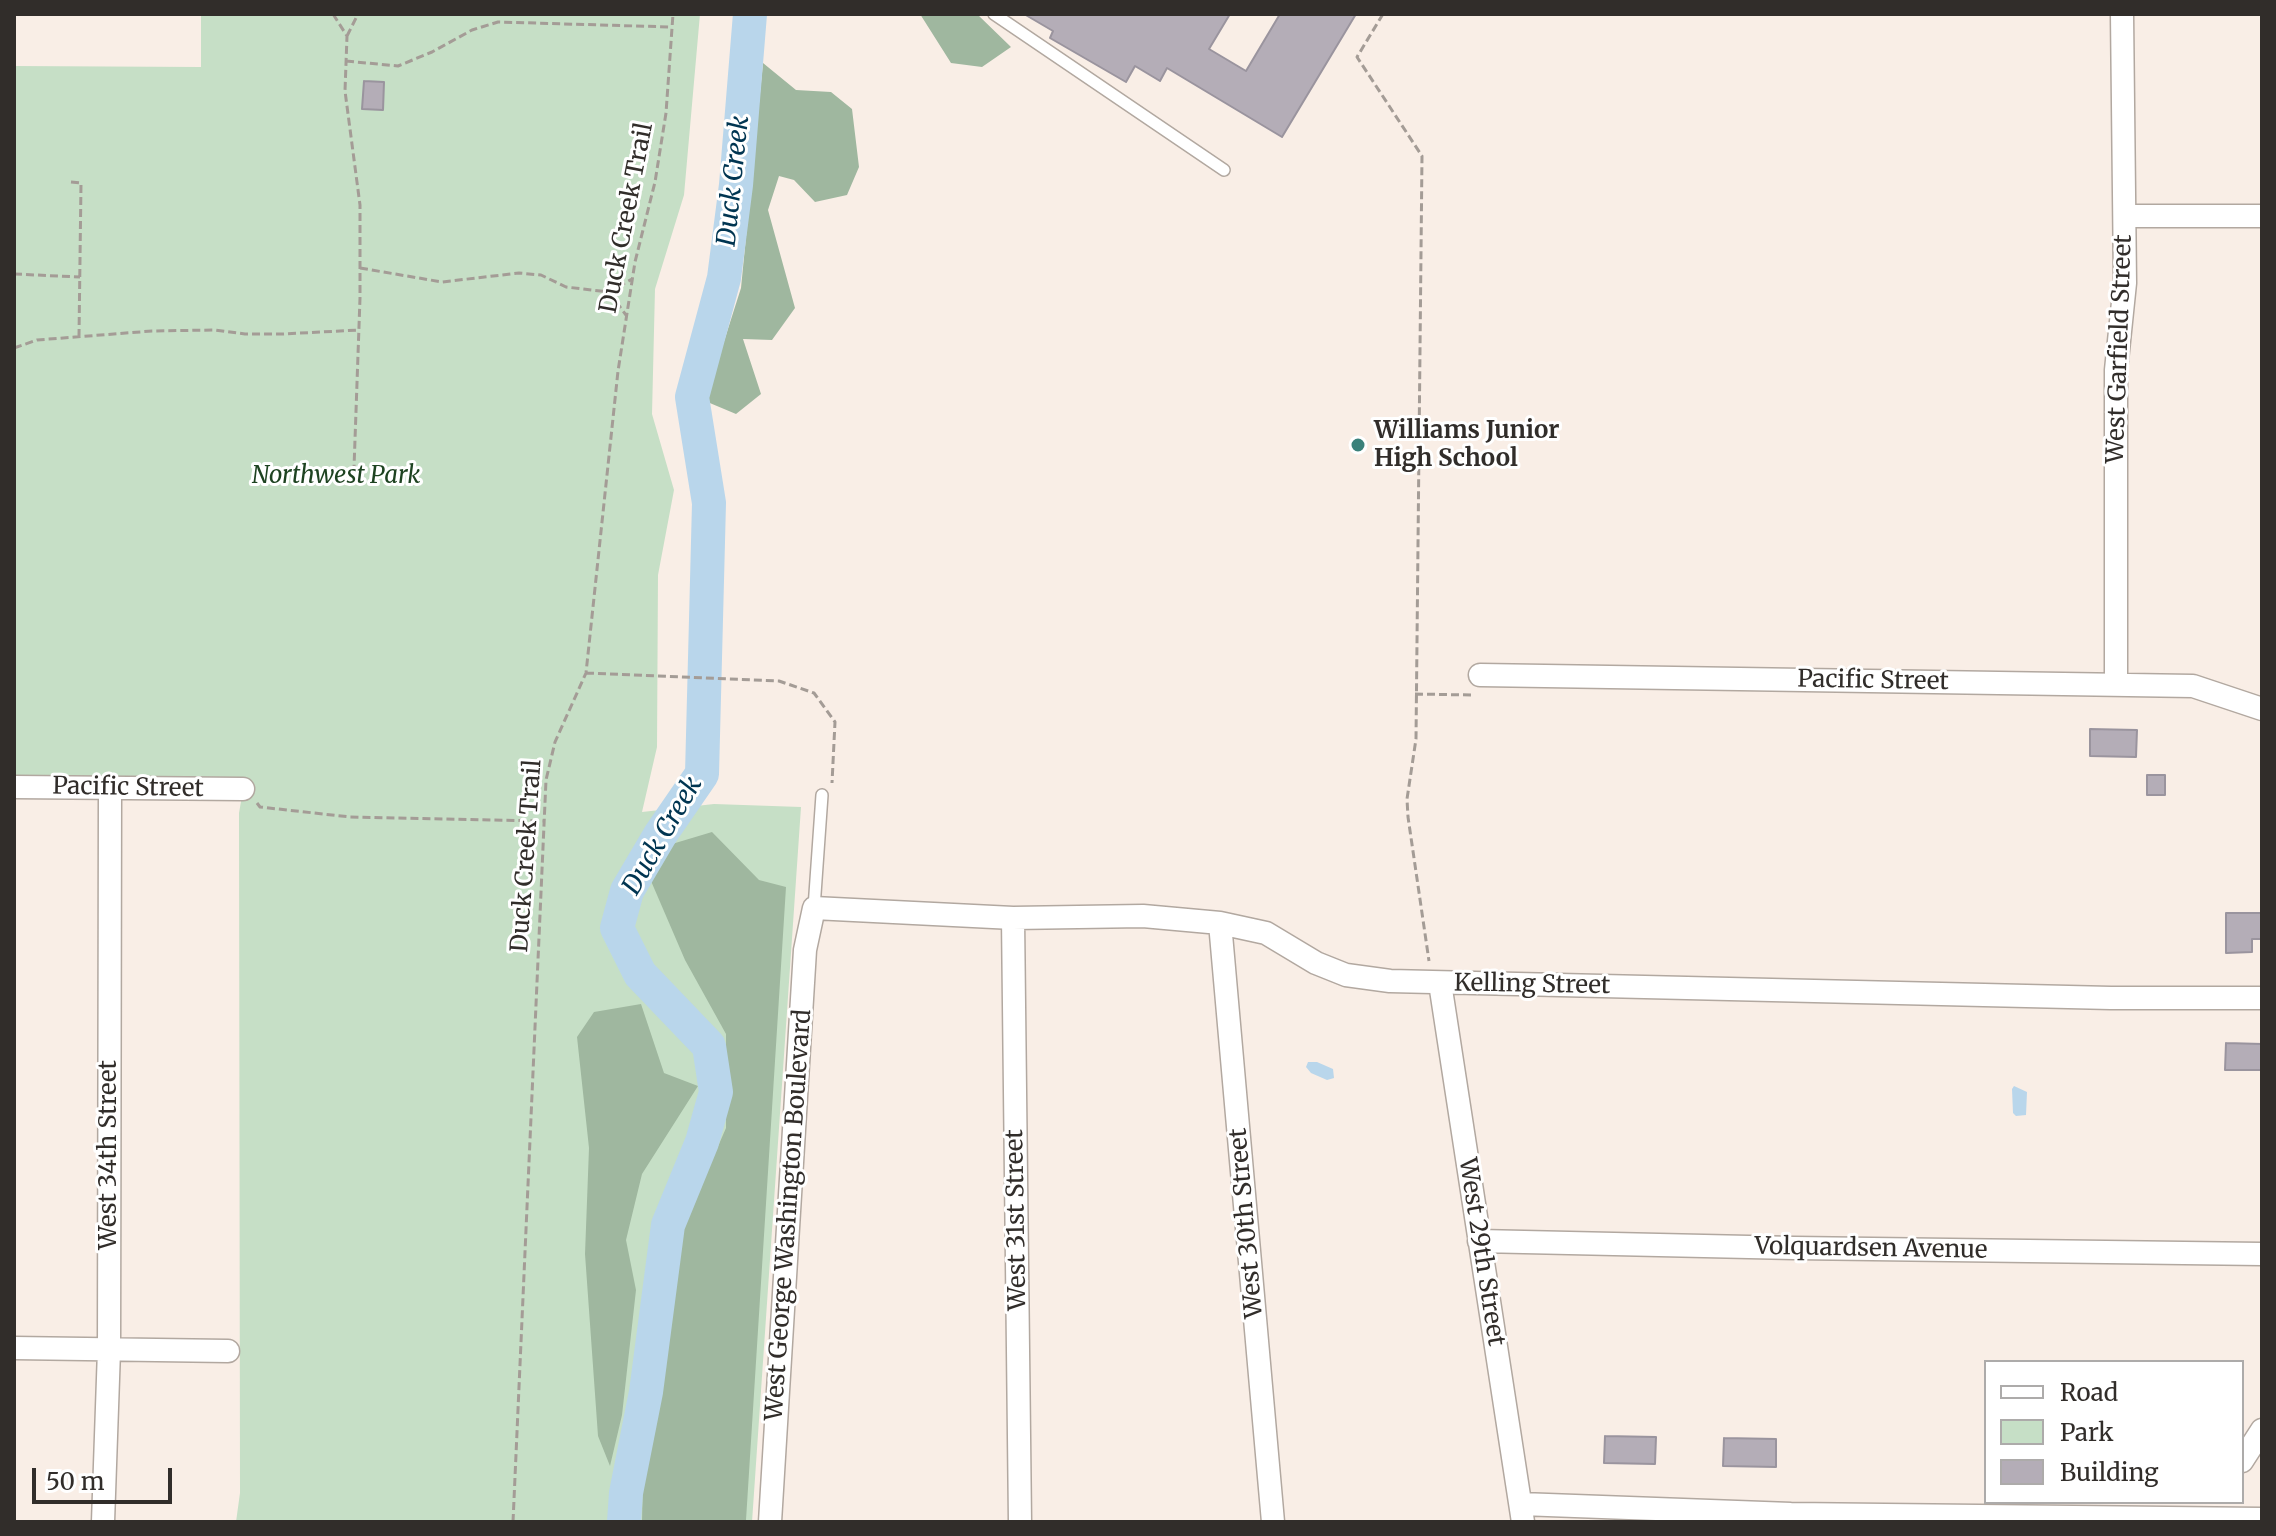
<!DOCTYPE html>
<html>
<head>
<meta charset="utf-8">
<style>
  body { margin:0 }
  #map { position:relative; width:2276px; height:1536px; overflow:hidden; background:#f9eee6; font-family:Merriweather,serif }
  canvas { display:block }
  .frame { position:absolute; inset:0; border:16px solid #312d2a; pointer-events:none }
  .legend { position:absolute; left:1984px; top:1360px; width:260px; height:144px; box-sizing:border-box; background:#fff; border:2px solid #adabaa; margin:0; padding:10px 14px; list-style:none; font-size:24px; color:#312d2a }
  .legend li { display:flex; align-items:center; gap:16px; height:40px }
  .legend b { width:40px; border:2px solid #adabaa }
  .scale { position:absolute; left:32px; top:1468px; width:140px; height:36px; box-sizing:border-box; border:4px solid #312d2a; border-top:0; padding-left:10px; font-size:24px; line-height:28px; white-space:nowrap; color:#312d2a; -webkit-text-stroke:6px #fff; paint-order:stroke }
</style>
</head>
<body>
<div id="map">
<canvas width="2276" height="1536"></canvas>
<div class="frame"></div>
<ul class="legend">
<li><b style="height:10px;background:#fff"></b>Road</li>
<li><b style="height:22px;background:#c6dfc6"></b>Park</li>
<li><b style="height:22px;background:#b4adb7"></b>Building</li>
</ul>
<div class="scale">50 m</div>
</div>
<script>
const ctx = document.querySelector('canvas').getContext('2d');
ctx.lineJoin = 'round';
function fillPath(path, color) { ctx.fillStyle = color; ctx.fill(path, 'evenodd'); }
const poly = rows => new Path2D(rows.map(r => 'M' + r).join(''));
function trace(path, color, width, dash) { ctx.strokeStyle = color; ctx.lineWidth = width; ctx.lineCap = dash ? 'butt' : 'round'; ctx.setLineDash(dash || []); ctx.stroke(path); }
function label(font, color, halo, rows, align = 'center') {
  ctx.font = font + ' Merriweather,serif'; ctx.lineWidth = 6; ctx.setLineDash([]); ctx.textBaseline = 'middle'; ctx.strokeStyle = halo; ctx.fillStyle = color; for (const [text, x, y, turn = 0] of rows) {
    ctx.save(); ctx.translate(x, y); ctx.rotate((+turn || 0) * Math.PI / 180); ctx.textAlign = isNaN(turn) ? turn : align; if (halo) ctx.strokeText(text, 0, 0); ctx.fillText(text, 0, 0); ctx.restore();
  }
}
fillPath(poly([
  [201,14,700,14,684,195,655,289,652,414,674,490,658,575,657,747,642,812,714,804,801,807,752,1522,236,1522,240,1493,239,813,243,790,14,787,14,66,201,67]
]), '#c6dfc6');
fillPath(poly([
  [920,14,977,14,1011,47,982,67,951,63],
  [763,63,796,90,831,92,852,109,859,167,847,195,815,202,794,180,779,176,768,210,795,308,772,340,743,339,761,394,736,414,705,401,741,288],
  [712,832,759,880,786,887,746,1520,732,1522,642,1522,643,1473,676,1243,726,1128,726,1034,685,960,651,881,672,844],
  [641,1004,664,1073,698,1086,642,1174,626,1240,636,1290,622,1415,610,1466,598,1436,585,1254,589,1148,577,1037,594,1012]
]), '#9fb79f');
fillPath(poly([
  [1308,1062,1317,1062,1333,1069,1334,1078,1327,1080,1311,1073,1306,1067],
  [2014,1086,2027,1092,2026,1115,2016,1116,2013,1113,2012,1089]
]), '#b9d6eb');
trace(poly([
  [624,1522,626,1493,646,1392,668,1225,702,1142,716,1092,709,1046,640,974,617,928,627,891,660,835,702,774,709,503,692,397,724,278,736,185,750,14]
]), '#b9d6eb', 34);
const building = poly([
  [1024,14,1230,14,1209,49,1246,71,1280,14,1356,14,1282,137,1167,68,1160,81,1135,66,1126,82,1050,38,1053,31,1024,14],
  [364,81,384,82,383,110,362,109,364,81],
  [2090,729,2137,730,2136,757,2090,756,2090,729],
  [2147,775,2165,775,2165,795,2147,795,2147,775],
  [2226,913,2262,913,2262,939,2252,939,2252,952,2226,953,2226,913],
  [2226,1043,2262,1044,2262,1070,2225,1070,2226,1043],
  [1605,1436,1656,1437,1655,1464,1604,1463,1605,1436],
  [1724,1438,1776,1439,1776,1467,1723,1466,1724,1438]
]);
fillPath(building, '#b4adb7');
trace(building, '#9a949e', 2);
const service = poly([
  [994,14,1224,170],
  [814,908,822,795]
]);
const minor = poly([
  [2125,216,2262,216],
  [1480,675,2193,686,2262,709],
  [2116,684,2116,370,2125,283,2122,14],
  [14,787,243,789],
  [1013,918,1020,1522],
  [1220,923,1273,1522],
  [1440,983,1523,1522],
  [1479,1241,1794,1248,2262,1254],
  [14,1348,228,1351],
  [2242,1461,2262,1430],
  [1521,1504,1791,1514,2262,1519],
  [103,1522,109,1350,110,789],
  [770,1522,805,950,814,908,1013,918,1143,916,1220,923,1266,933,1316,963,1346,975,1390,981,2111,998,2262,998]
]);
trace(service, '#b2a8a0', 14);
trace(minor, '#b2a8a0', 25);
trace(poly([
  [333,14,347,36,345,91,360,205,360,298,354,468],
  [1383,14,1357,57,1422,156,1416,739,1407,799,1408,817,1429,961],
  [347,36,358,14],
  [346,61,398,66,432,52,472,30,498,22,671,27],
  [71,182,81,183,79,336],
  [360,268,442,282,519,273,541,275,566,287,609,292,632,279],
  [14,274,80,277],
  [609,292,626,315],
  [14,348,37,340,152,331,215,330,245,334,282,334,359,330],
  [586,673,779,681,814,693,835,722,832,783],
  [1415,694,1471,695],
  [257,803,260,807,350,817,543,821],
  [513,1522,546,780,555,742,586,673,618,371,635,262,655,182,666,113,673,14]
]), '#a49c96', 3, [8, 4]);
trace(service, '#fff', 11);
trace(minor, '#fff', 22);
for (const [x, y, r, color] of [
  [1358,445,8,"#3a817a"]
]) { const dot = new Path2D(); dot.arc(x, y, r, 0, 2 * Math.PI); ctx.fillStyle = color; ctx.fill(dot); trace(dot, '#fff', 3); }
label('24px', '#312d2a', '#fff', [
  ["Duck Creek Trail",627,218,-79],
  ["West Garfield Street",2120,349,-88],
  ["Pacific Street",1873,681,1],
  ["Pacific Street",128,788,1],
  ["Duck Creek Trail",527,856,-86],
  ["Kelling Street",1532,985,1],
  ["West 34th Street",109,1155,-90],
  ["West George Washington Boulevard",789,1215,-86],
  ["West 31st Street",1017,1220,-91],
  ["West 30th Street",1247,1223,-95],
  ["Volquardsen Avenue",1871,1249,1],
  ["West 29th Street",1481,1252,81]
]);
label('bold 24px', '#312d2a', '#fff', [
  ["Williams Junior",1374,431],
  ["High School",1374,459]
], 'left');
label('italic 24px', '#1e4321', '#fff', [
  ["Northwest Park",336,476]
]);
label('italic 26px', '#003551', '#fff', [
  ["Duck Creek",734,181,-84],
  ["Duck Creek",663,836,-60]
]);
</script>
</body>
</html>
